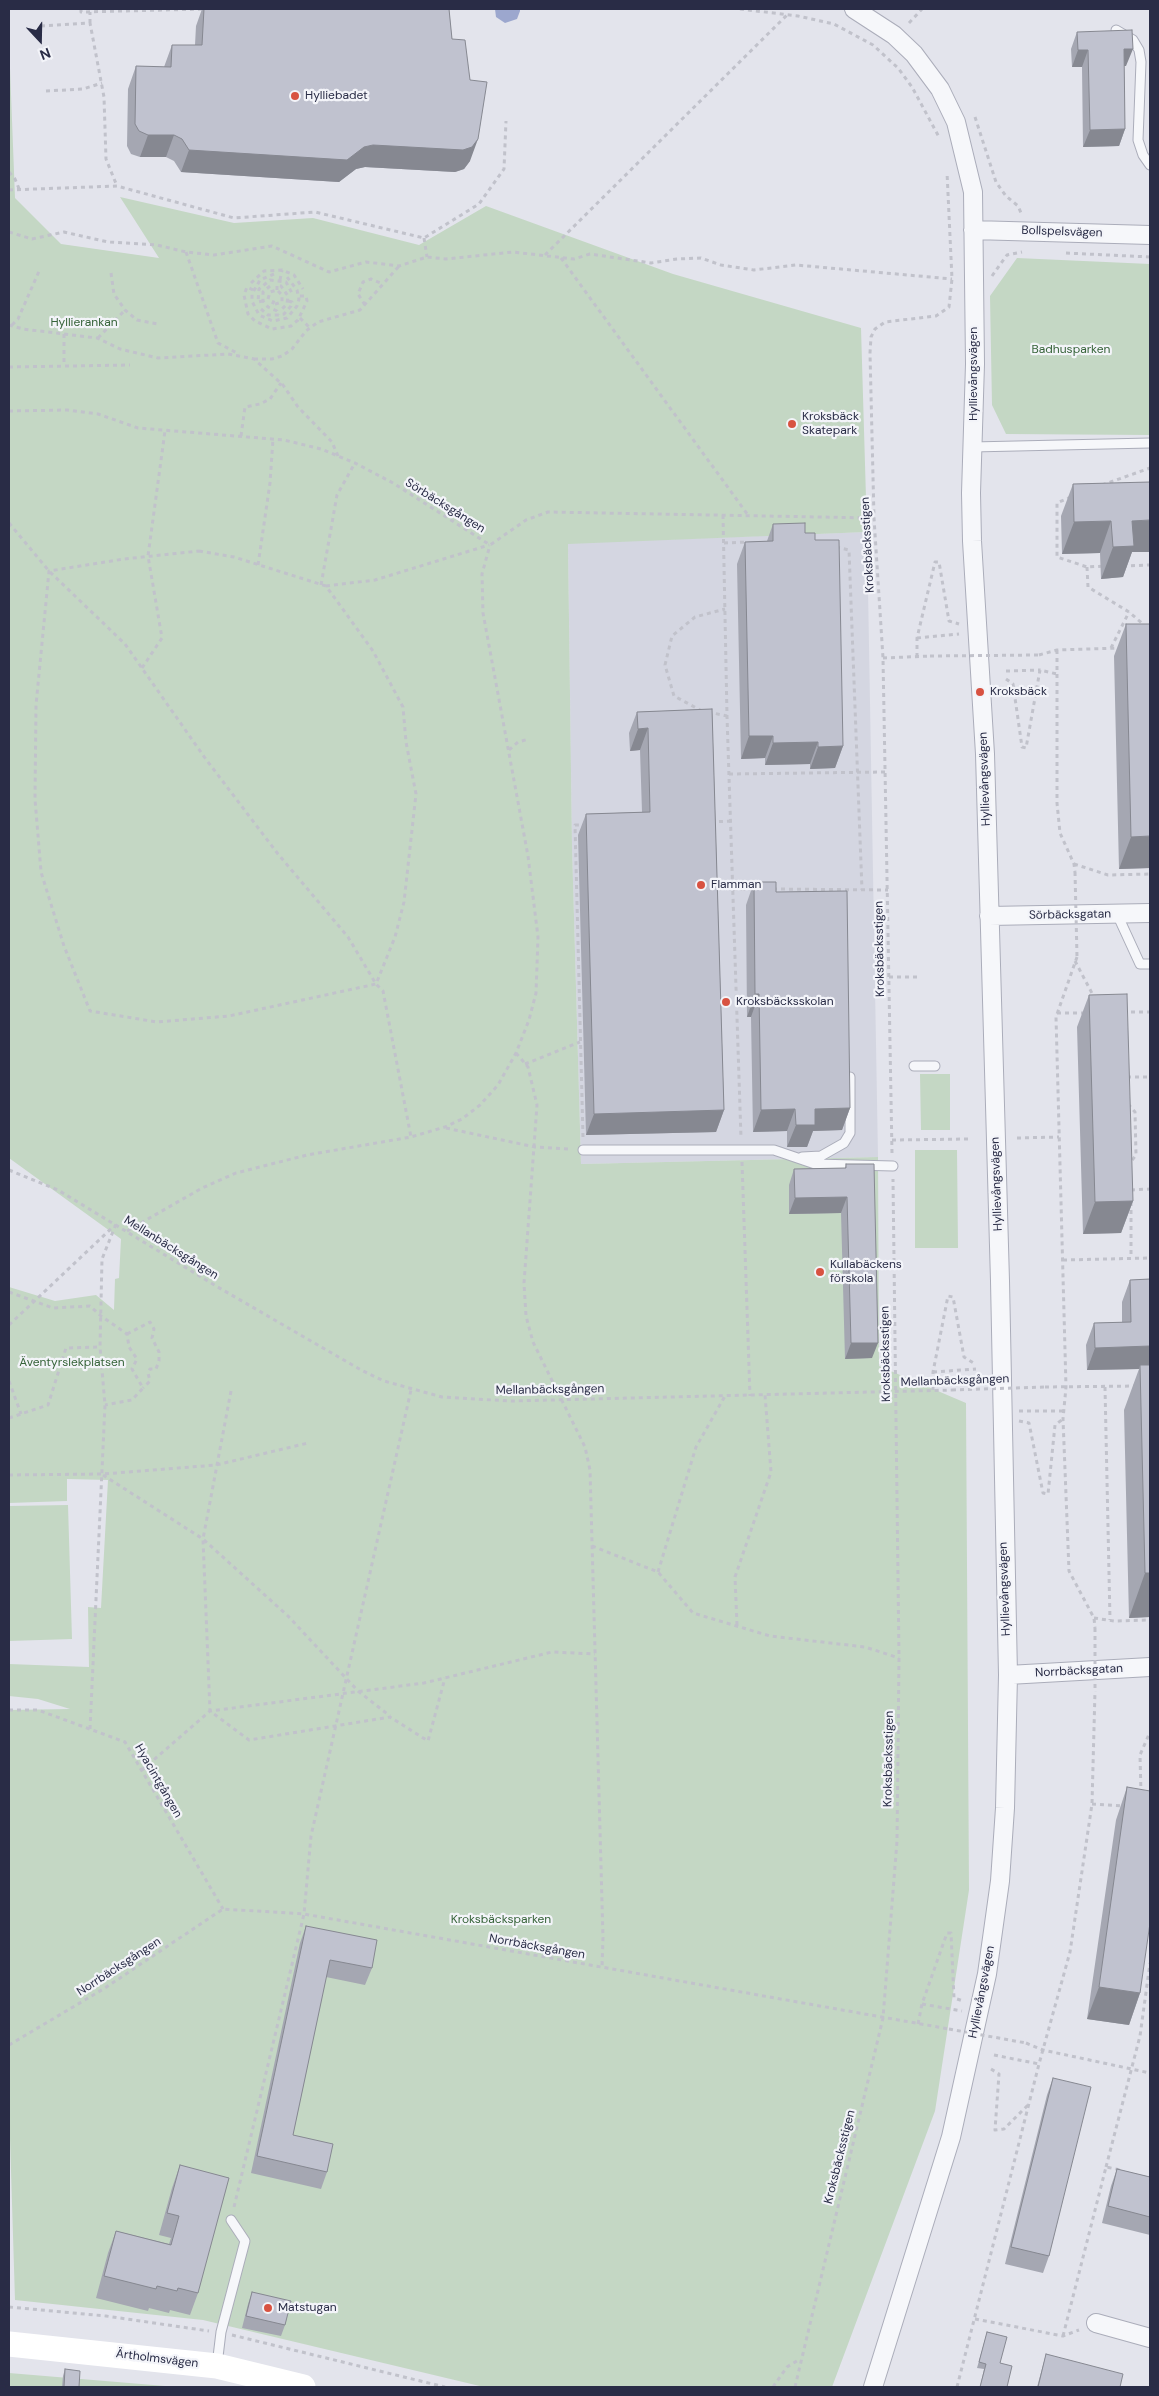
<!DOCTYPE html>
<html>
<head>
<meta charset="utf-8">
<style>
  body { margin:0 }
  #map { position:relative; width:1159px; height:2396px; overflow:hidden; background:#e3e4ec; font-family:"DM Sans",sans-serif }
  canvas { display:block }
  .frame { position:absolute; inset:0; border:10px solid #292c46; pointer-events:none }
  .north { position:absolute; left:15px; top:15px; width:50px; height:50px; -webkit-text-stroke:4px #f3f4f9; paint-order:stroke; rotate:159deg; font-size:14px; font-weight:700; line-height:20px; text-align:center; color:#292c46 }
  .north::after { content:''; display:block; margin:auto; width:18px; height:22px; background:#292c46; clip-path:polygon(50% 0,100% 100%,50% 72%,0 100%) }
</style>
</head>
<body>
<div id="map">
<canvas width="1159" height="2396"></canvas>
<div class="frame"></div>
<div class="north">N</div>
</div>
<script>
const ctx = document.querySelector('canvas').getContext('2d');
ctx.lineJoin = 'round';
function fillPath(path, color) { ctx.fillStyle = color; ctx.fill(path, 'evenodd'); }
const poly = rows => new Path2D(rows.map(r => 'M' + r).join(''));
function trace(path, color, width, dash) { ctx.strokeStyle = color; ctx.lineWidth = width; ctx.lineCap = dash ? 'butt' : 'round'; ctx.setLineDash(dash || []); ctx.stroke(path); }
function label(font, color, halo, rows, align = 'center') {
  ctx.font = font + ' "DM Sans",sans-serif'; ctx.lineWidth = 4.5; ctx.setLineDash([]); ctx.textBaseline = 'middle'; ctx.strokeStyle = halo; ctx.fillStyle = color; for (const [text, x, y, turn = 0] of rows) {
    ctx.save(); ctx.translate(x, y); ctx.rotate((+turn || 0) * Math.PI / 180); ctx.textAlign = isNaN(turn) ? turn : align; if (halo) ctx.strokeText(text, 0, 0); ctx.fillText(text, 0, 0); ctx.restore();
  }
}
fillPath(poly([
  [867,532,878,1157,581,1164,572,846,568,543]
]), '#d4d6e1');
fillPath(poly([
  [9,42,15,198,61,244,159,258,120,197,234,223,313,218,419,245,486,206,673,274,861,328,867,532,568,544,572,846,581,1164,878,1157,879,1366,966,1403,969,1890,935,2111,832,2387,484,2387,203,2320,15,2300,9,2106,9,1710,70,1709,38,1699,9,1696,9,1664,89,1667,88,1607,101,1608,108,1480,67,1479,67,1501,9,1503,9,1287,55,1301,96,1295,114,1310,115,1279,119,1278,121,1239,9,1158],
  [1017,258,1150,264,1150,435,1006,434,992,405,990,296],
  [920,1074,950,1074,950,1130,921,1130],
  [915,1150,957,1150,958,1248,915,1248],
  [68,1505,72,1639,9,1641,9,1506],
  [9,2373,177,2387,9,2387]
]), '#c4d7c4');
fillPath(poly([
  [495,9,520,9,520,11,517,19,505,23,496,17]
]), '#9ca7ce');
const lane = poly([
  [1116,30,1133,40,1139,50,1141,62,1138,140,1143,155,1150,165],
  [972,447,1150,443],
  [1117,914,1140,964,1150,964],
  [914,1066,935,1066],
  [583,1150,774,1150,815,1164,893,1166],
  [802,1157,821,1156,844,1143,850,1133,850,1077],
  [217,2365,221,2332,245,2241,231,2220]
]);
const street = poly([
  [854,9,894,35,914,54,940,89,956,122,973,192,975,364,971,493,972,541,985,754,1000,1281,1008,1675,1005,1808,1000,1881,987,1974,951,2137,873,2387],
  [973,230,1150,235],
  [989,916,1150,913],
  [1008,1675,1150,1667],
  [1096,2323,1150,2338]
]);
trace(lane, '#abadba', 11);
trace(street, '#abadba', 20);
trace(poly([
  [81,9,81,12,206,9],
  [740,9,798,16,834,24,873,45,898,68,912,87,939,137],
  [90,23,90,12],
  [909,23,922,9],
  [41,26,90,23,104,97,106,159,117,186],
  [46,91,83,89,102,83],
  [975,117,996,182,1006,196,1018,206,1022,215],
  [9,172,15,179,20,191],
  [9,190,117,186,234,218,315,212,424,238,479,204,504,169,506,121],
  [9,232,32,239,64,232,108,242,157,245,186,252,214,255,272,246,329,272,366,262,399,266,427,257,446,259,513,252,574,259,590,254,651,263,677,259,701,258,721,265,754,270,796,265,952,279],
  [424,238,427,257],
  [186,252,218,343,239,354],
  [1066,253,1150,257],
  [545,255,787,15],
  [561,258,748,515],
  [111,273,114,294,125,310,137,320,158,324],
  [274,274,260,280,252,294,252,301,259,315,273,321,287,318,297,306,299,299,297,290,287,277],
  [992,276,1007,255,1022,252],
  [280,280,282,270],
  [251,283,264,271,282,270,294,275,303,289],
  [270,286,263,292,263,301,268,307,277,311,279,315],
  [253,290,247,287,244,295,248,314,255,321,272,329,291,326,298,320,307,301,306,296,299,296],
  [277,290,277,285,281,286,288,296,287,304,282,309],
  [268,299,270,292,277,290,282,295,282,302,272,305,275,298],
  [263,301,258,302,259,289,270,280,286,282,293,295],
  [365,305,358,294,363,282,371,279,383,284],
  [261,309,268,315,279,315,284,314,291,306,292,302,288,301],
  [300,318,310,328],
  [9,325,23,329,97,338,120,349,158,358,228,354,254,359,283,385,298,407,332,442,338,456],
  [12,325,18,319,40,269],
  [64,334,64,366],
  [98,338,125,310],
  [254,359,272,359,282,356,292,349,306,331,318,322,360,310,399,266],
  [9,367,130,365],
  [9,411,67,410,98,414,138,428,284,440,321,449,355,463,393,483,490,545,526,520,548,512,874,518],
  [241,436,245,407,260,404,270,399,281,383],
  [1102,485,1150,468],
  [1071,497,1057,503,1057,557,1087,567,1105,566],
  [723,515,727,716,741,1138],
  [9,523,49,571,125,644,205,758,278,854,348,937,376,984,383,991,411,1137],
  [724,543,747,542],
  [836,547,849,550,862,890],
  [199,551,234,557,326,586,373,651,403,707,406,742,416,794,404,902,395,937,376,984,229,1016,157,1022,90,1011,64,946,41,872,35,799,36,705,49,571,124,559,199,551],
  [258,565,270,483,273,439],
  [1123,566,1150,565],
  [1087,567,1088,587,1129,612,1150,630],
  [321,585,337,495,355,463],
  [326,586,375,580,489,545],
  [917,638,959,634],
  [1111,648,1129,612],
  [1057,650,1057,803,1060,833,1074,864,1075,872],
  [1039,655,1057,650,1120,648],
  [917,657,917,638,935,562,939,562,949,621,959,624],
  [883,658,930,656],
  [142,668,162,638,148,556,165,431],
  [1006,671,1040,670],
  [1006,679,1013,684,1022,747,1026,748,1040,670,1057,674],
  [702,711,674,696,665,665,672,636,695,617,725,609],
  [708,712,727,716],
  [509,750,518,742,529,739],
  [729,774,885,772],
  [711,822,731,821],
  [1074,864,1108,875,1150,874],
  [733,889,755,889],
  [773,889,888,890],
  [1077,957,1056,1017,1066,1387,1063,1419,1069,1571,1094,1618,1095,1628],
  [1075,961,1094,997],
  [889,977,917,977],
  [1123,1012,1150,1012],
  [1057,1013,1085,1013],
  [516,1053,528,1067,537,1105,524,1283,526,1316,533,1342,585,1447,590,1470,603,1938,602,1967],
  [525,1064,580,1042],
  [1127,1077,1150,1077],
  [1128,1104,1135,1112,1136,1155,1130,1163],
  [446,1128,535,1147,570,1149],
  [583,1137,575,825,585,825],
  [1017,1138,1059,1137],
  [892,1140,969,1139],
  [892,1153,883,658,874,518,870,353,871,337,875,329,885,322,936,316,949,307,952,279,947,172],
  [742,1162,750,1396],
  [9,1170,58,1190,216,1286,361,1370,384,1381,442,1397,510,1401,952,1390],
  [1131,1190,1150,1189],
  [1131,1202,1131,1258],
  [127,1231,202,1188,236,1173,307,1155,411,1137,445,1127,462,1119,480,1105,498,1085,516,1053,529,1020,536,993,538,937,528,856,483,613,482,574,490,545],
  [1063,1260,1150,1258],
  [9,1292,53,1308,90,1306,101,1316,127,1334,129,1347,137,1359,132,1369,143,1388,132,1400,105,1405],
  [9,1325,114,1226],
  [127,1334,150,1322,154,1329,152,1338,159,1352,159,1361,156,1369,150,1369,148,1373,150,1381,143,1388],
  [933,1372,976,1369],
  [9,1381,21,1414],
  [1045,1387,1137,1386],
  [1105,1387,1110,1620],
  [933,1390,933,1372,948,1296,953,1297,964,1357,975,1364],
  [231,1391,203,1539,210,1711,249,1740,390,1717,428,1741,445,1678],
  [1019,1411,1064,1411],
  [9,1418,48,1405,66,1348,100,1347],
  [1019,1421,1029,1423,1043,1493,1048,1494,1055,1425,1063,1419],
  [9,1475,103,1474,216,1465,308,1443],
  [103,1475,203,1539,288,1616,358,1691,390,1716],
  [592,1546,658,1572,693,1613,770,1636,865,1647,899,1658],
  [658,1572,696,1447,725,1396],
  [1094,1618,1114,1621,1150,1620],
  [737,1625,735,1577,771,1472,765,1395],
  [9,1710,38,1710,125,1742,223,1909],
  [90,1729,105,1405,100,1347,102,1259,116,1224],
  [142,1770,210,1711,424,1683,552,1652,595,1654],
  [1141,1794,1140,1755,1150,1732],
  [1092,1804,1124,1806],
  [922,2004,962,2011],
  [918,2024,922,2004,947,1933,951,1933,954,1998,963,2001],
  [1026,2043,1043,2050,1150,2073],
  [9,2045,105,1988,223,1909,304,1914,949,2029],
  [994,2055,1039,2064],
  [991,2069,999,2074,995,2130,1004,2129,1028,2105],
  [1106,2167,1140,2036,1150,1963],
  [234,2207,304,1914,311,1836,411,1390],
  [9,2307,106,2316,209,2331],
  [975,2319,1063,2336,1079,2330],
  [232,2335,445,2387],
  [1063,2336,1106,2167,1121,2170],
  [773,2387,787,2367,800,2359],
  [795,2387,883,2018,897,1841,899,1658,893,1179],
  [957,2387,1039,2064,1070,1952,1092,1804,1095,1691]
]), '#c1c2cb', 3, [4, 4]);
trace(lane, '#f6f7fa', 9);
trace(street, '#f6f7fa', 18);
trace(poly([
  [9,2344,217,2366,303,2387]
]), '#fff', 25);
trace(poly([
  [930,656,1039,655],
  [1075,872,1077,957],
  [952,1390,1045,1387],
  [1095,1628,1095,1691],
  [949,2029,1026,2043]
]), '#c1c2cb', 3, [4, 4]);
fillPath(poly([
  [202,9,449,9,452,39,470,161,464,169,455,172,365,167,356,169,339,182,181,172,174,161,166,157,140,157,131,154,127,146,128,89,136,66,164,67,172,45,195,45,196,26],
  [1077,32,1126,66,1124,66,1125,129,1119,146,1083,147,1082,67,1072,67,1071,49],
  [1150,482,1132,552,1123,577,1101,579,1100,553,1062,554,1061,516,1073,484],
  [773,524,805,533,815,540,843,746,835,768,810,769,810,764,765,765,765,758,741,759,737,564,745,542,767,541],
  [1126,624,1150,868,1119,869,1114,656],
  [712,709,724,1110,716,1132,586,1135,578,835,586,814,642,812,640,750,630,751,629,733,637,712],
  [754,882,776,892,850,1108,842,1130,813,1131,807,1147,787,1147,787,1131,753,1132,751,1017,747,1017,746,905],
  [1089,995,1133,1201,1121,1233,1083,1234,1077,1027],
  [846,1164,872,1358,845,1359,841,1213,789,1214,789,1185,794,1169,845,1168],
  [1150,1279,1150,1617,1129,1618,1124,1410,1139,1369,1087,1370,1086,1345,1094,1323,1122,1322,1122,1302,1130,1280],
  [1127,1787,1140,1993,1129,2025,1087,2019,1116,1820],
  [306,1926,372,1968,365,1985,326,1977,293,2135,327,2172,321,2189,251,2173,300,1943],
  [1053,2078,1049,2256,1043,2273,1005,2264,1047,2095],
  [180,2165,198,2293,190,2315,170,2310,169,2313,149,2308,148,2311,96,2298,108,2253,116,2231,169,2244,171,2238,159,2235,172,2188],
  [1117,2169,1150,2177,1150,2235,1102,2223,1111,2186],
  [252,2292,285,2325,281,2336,242,2328,248,2304],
  [987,2332,1000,2363,1007,2387,980,2387,984,2369,977,2368],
  [1046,2354,1120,2387,1037,2387],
  [65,2369,79,2387,62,2387,63,2376]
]), '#a5a7b2');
fillPath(poly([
  [1124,49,1133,49,1126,66,1117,66],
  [1078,50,1088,50,1082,67,1072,67],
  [1125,129,1119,146,1083,147,1090,130],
  [148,135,174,135,166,157,140,157],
  [478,139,470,161,464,169,455,172,365,167,356,169,339,182,181,172,189,150,364,147,373,145],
  [1150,520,1150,552,1132,552,1123,577,1101,579,1113,547,1132,521],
  [1111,521,1100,553,1062,554,1074,522],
  [648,728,640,750,630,751,638,729],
  [749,736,773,736,765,758,741,759],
  [818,742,810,764,765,765,773,743],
  [843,746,835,768,810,769,818,747],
  [1150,836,1150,868,1119,869,1131,837],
  [755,994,759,994,751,1017,747,1017],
  [850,1108,842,1130,813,1131,807,1147,787,1147,796,1125,815,1109],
  [795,1109,787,1131,753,1132,761,1110],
  [724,1110,716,1132,586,1135,594,1114],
  [847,1197,841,1213,789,1214,795,1198],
  [1133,1201,1121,1233,1083,1234,1095,1202],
  [851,1343,878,1343,872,1358,845,1359],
  [1150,1346,1150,1369,1140,1365,1139,1369,1087,1370,1095,1348],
  [1145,1573,1150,1573,1150,1617,1129,1618],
  [1099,1987,1140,1993,1129,2025,1087,2019]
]), '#868891');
const building = poly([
  [204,9,449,9,452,39,465,40,470,80,487,82,478,139,472,147,463,150,373,145,364,147,347,160,189,150,182,139,174,135,148,135,139,131,135,124,136,66,171,67,172,45,202,45,204,9],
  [1132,30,1133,49,1124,49,1125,129,1090,130,1088,50,1078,50,1077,32,1132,30],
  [1150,482,1150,520,1132,521,1134,546,1113,547,1111,521,1074,522,1073,484,1150,482],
  [805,523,805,533,815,533,815,540,839,540,843,746,818,747,818,742,773,743,773,736,749,736,745,542,773,541,773,524,805,523],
  [1126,624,1150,624,1150,836,1131,837,1126,624],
  [712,709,724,1110,594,1114,586,814,650,812,648,728,638,729,637,712,712,709],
  [754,882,776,882,776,892,847,891,850,1108,815,1109,815,1125,796,1125,795,1109,761,1110,759,994,755,994,754,882],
  [1127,994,1133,1201,1095,1202,1089,995,1127,994],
  [846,1164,874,1164,878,1343,851,1343,847,1197,795,1198,794,1169,846,1168,846,1164],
  [1150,1279,1150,1346,1095,1348,1094,1323,1131,1322,1130,1280,1150,1279],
  [1140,1365,1150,1365,1150,1573,1145,1573,1140,1365],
  [1127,1787,1150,1791,1150,1923,1140,1993,1099,1987,1127,1787],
  [306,1926,377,1940,372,1968,330,1960,293,2135,333,2144,327,2172,257,2156,306,1926],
  [1053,2078,1091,2087,1049,2256,1011,2247,1053,2078],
  [180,2165,229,2178,198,2293,178,2288,177,2291,157,2286,156,2289,104,2276,116,2231,171,2245,179,2216,167,2213,180,2165],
  [1117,2169,1150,2177,1150,2217,1108,2206,1117,2169],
  [252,2292,291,2301,285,2325,246,2316,252,2292],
  [987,2332,1007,2337,1000,2363,1012,2366,1007,2387,980,2387,986,2364,979,2362,987,2332],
  [1046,2354,1123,2374,1120,2387,1038,2387,1046,2354],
  [65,2369,80,2371,79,2387,64,2387,65,2369]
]);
fillPath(building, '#c0c2cf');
trace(building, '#868891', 1);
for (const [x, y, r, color] of [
  [295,96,5,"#d85241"],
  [792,424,5,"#d85241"],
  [980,692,5,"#d85241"],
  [701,885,5,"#d85241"],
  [726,1002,5,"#d85241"],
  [820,1272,5,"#d85241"],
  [268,2308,5,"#d85241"]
]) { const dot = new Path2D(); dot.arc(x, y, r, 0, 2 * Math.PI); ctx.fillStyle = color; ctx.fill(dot); trace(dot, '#f3f4f9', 2); }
label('12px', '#292c46', '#f3f4f9', [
  ["Hylliebadet",305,96],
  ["Kroksbäck",802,417],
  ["Skatepark",802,431],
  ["Kroksbäck",990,692],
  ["Flamman",711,885],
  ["Kroksbäcksskolan",736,1002],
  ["Kullabäckens",830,1265],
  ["förskola",830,1279],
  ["Matstugan",278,2308]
], 'left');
label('12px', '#292c46', '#f3f4f9', [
  ["Bollspelsvägen",1062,232,2],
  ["Hyllievångsvägen",974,374,-90],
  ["Sörbäcksgången",445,506,32],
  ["Kroksbäcksstigen",868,545,-93],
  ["Hyllievångsvägen",985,779,-92],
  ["Sörbäcksgatan",1070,915,-1],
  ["Kroksbäcksstigen",880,949,-91],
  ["Hyllievångsvägen",997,1184,-92],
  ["Mellanbäcksgången",171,1248,32],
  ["Kroksbäcksstigen",886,1354,-91],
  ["Mellanbäcksgången",955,1381,-2],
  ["Mellanbäcksgången",550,1390,-1],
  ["Hyllievångsvägen",1005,1589,-92],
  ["Norrbäcksgatan",1079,1671,-3],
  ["Kroksbäcksstigen",889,1759,-89],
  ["Hyacintgången",158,1781,60],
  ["Norrbäcksgången",537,1947,10],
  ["Norrbäcksgången",119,1967,-33],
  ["Hyllievångsvägen",982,1992,-79],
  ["Kroksbäcksstigen",840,2157,-76],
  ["Ärtholmsvägen",157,2359,7]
]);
label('12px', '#366339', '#f3f4f9', [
  ["Hyllierankan",84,323],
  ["Badhusparken",1071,350],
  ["Äventyrslekplatsen",72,1363],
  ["Kroksbäcksparken",501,1920]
]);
</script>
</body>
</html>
